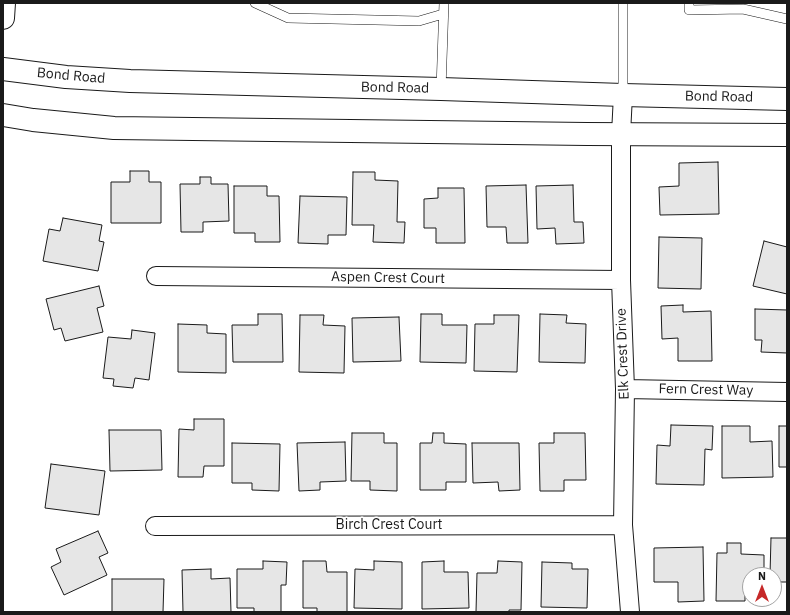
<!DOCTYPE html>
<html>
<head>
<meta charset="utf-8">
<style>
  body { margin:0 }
  #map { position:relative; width:790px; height:615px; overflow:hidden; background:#fff; font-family:"IBM Plex Sans",sans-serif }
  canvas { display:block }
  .frame { position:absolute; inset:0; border:4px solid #1a1a1a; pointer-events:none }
  .north { position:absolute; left:742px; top:567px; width:40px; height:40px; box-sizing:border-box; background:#fff; border:1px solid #a3a3a3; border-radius:50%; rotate:0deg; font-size:11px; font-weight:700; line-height:16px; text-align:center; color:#1a1a1a }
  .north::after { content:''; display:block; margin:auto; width:14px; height:18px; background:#c62828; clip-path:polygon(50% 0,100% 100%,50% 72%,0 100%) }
</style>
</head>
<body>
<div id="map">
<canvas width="790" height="615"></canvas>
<div class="frame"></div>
<div class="north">N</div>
</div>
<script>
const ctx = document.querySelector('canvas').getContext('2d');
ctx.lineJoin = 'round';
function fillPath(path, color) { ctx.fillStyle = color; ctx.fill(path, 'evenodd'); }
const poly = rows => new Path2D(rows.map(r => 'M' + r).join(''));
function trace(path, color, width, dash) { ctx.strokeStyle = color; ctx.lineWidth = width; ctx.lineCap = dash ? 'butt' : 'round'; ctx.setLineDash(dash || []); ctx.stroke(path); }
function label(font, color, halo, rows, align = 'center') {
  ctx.font = font + ' "IBM Plex Sans",sans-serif'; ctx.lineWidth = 3; ctx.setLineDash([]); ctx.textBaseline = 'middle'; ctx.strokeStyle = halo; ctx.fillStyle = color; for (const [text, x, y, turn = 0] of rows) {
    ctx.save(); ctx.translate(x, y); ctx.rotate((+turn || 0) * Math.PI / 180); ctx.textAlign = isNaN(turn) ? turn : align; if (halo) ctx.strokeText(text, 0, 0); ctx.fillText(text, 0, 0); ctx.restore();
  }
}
const building = poly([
  [718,162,719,214,660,215,659,187,679,186,679,163,718,162],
  [130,171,149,171,149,182,161,182,161,223,111,223,111,182,130,182,130,171],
  [353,172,375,172,375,180,398,181,397,222,405,222,404,243,373,242,374,225,352,225,353,172],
  [200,177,211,177,211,184,228,184,229,221,203,222,203,232,181,232,180,184,200,184,200,177],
  [526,185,528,243,507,243,506,227,487,227,486,186,526,185],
  [573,185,574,222,583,222,584,243,556,244,555,228,537,229,536,186,573,185],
  [234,186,267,186,267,196,279,196,280,242,255,242,255,233,234,233,234,186],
  [438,188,464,188,465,243,436,243,436,228,424,228,424,199,438,198,438,188],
  [300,196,347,197,346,235,328,235,328,244,298,243,300,196],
  [63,218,102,225,99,241,104,242,98,271,43,261,49,229,60,231,63,218],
  [659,237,702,238,701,289,658,288,659,237],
  [764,241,787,247,787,294,753,286,764,241],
  [99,286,104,306,97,308,103,332,65,341,61,328,54,330,46,299,99,286],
  [683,305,683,312,711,311,712,361,678,361,678,338,662,339,661,306,683,305],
  [755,309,787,310,787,353,761,352,762,340,755,340,755,309],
  [258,314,282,314,283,362,233,362,232,325,258,325,258,314],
  [421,314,442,314,442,325,467,325,466,363,420,362,421,314],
  [540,314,567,315,566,323,586,324,585,363,539,362,540,314],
  [300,315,324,315,323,325,345,326,344,373,299,372,300,315],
  [494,315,519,315,517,372,474,371,475,324,494,324,494,315],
  [399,317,401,361,353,362,352,318,399,317],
  [178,324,207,325,207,333,226,334,226,373,178,372,178,324],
  [132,330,155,333,149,380,135,378,133,388,113,386,114,379,103,378,108,337,131,339,132,330],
  [194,419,224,419,224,466,204,466,203,477,178,477,179,429,194,430,194,419],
  [671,425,713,426,712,450,705,449,704,485,656,484,657,445,670,446,671,425],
  [722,426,750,426,750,442,772,441,773,477,722,478,722,426],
  [779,426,787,426,787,467,779,467,779,426],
  [109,430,161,430,162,470,110,471,109,430],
  [352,433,384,433,384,443,397,443,397,491,370,490,370,481,351,481,352,433],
  [433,433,444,433,444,443,466,444,466,482,446,482,446,490,420,490,420,443,432,443,433,433],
  [554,433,585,433,586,480,564,480,564,491,540,491,539,443,554,443,554,433],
  [345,442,346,481,320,482,320,490,299,491,297,443,345,442],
  [232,443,280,444,279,491,252,490,252,483,232,483,232,443],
  [472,443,519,443,520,490,499,491,498,482,473,483,472,443],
  [51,464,105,471,99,515,45,508,51,464],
  [98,531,108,553,99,557,107,575,64,595,51,567,61,562,56,549,98,531],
  [771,538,787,538,787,582,774,582,774,575,770,575,771,538],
  [727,543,741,543,741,554,764,555,764,575,750,575,750,593,745,593,745,601,716,601,717,553,727,553,727,543],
  [703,547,704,601,678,602,678,582,654,582,654,548,703,547],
  [263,561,287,562,286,585,281,585,281,612,254,612,254,608,237,608,237,569,263,569,263,561],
  [303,561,326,561,327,572,347,572,347,612,317,612,317,608,303,608,303,561],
  [374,561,402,562,402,609,354,608,355,569,374,570,374,561],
  [444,561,444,572,468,572,469,608,422,609,422,562,444,561],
  [498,561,522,562,521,610,509,610,509,612,476,612,477,573,497,573,498,561],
  [542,562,572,563,572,569,588,569,587,608,541,607,542,562],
  [211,569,211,579,230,578,231,612,183,612,182,570,211,569],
  [112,579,164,579,163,612,112,612,112,579]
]);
fillPath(building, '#e6e6e6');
trace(building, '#1a1a1a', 1);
const lane = poly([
  [255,3,288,18,419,21,443,14],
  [623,3,623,95],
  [689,3,689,10,743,9,787,19],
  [441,89,444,3]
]);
const street = poly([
  [623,95,621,134,621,280,625,389,623,525,630,612],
  [156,276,621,280],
  [625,389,787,392],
  [155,526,623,525]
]);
const secondary = poly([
  [3,18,4,3]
]);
const primary = poly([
  [3,69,66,77,130,81,441,89,623,95,787,99],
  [3,115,33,120,114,128,587,134,787,135]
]);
trace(lane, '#1a1a1a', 10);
trace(street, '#1a1a1a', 20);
trace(secondary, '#1a1a1a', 24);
trace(primary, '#1a1a1a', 24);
trace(lane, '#fff', 9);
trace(street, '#fff', 18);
trace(secondary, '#fff', 22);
trace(primary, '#fff', 22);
label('14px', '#1a1a1a', '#fff', [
  ["Bond Road",71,76,5],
  ["Bond Road",395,88,1],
  ["Bond Road",719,97,1],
  ["Aspen Crest Court",388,278,1],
  ["Elk Crest Drive",623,354,-92],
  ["Fern Crest Way",706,390,1],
  ["Birch Crest Court",389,525]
]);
</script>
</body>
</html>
